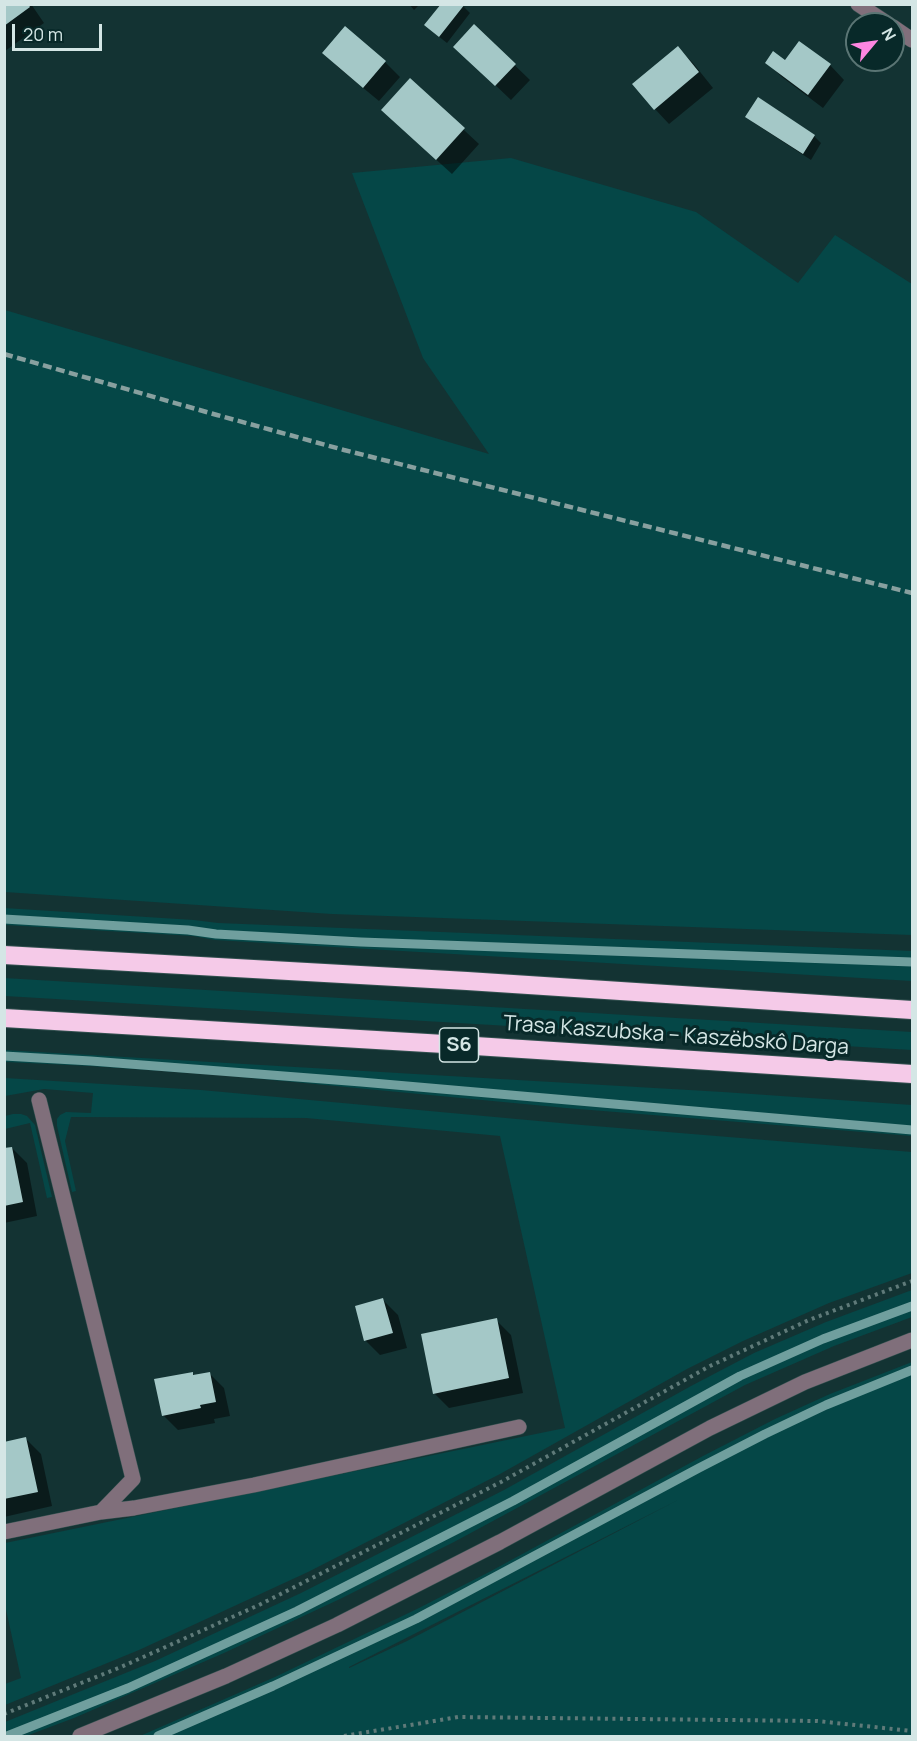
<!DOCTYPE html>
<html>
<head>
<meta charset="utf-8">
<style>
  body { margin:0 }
  #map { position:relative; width:917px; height:1741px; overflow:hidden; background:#133333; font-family:Manrope,sans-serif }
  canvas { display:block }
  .frame { position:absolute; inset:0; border:6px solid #d4e6e5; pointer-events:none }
  .north { position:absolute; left:845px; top:12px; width:60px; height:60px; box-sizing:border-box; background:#082929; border:2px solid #5a7574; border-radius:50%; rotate:61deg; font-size:16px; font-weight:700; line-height:24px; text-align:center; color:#d4e6e5 }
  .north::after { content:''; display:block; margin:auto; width:21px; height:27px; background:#fe86e1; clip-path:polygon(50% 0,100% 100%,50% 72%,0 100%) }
  .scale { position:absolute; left:12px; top:24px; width:90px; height:27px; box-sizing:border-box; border:3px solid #d4e6e5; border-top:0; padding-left:8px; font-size:18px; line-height:21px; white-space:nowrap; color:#d4e6e5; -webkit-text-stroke:4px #082929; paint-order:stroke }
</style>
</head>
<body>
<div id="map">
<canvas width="917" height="1741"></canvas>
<div class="frame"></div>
<div class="north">N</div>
<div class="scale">20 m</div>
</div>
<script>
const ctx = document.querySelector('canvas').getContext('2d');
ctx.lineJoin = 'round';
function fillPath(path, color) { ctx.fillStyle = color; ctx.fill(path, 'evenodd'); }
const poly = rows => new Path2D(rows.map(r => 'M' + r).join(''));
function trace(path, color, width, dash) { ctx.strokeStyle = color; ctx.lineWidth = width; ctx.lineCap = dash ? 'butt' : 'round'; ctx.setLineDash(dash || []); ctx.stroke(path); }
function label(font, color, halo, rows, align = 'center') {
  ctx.font = font + ' Manrope,sans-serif'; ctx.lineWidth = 6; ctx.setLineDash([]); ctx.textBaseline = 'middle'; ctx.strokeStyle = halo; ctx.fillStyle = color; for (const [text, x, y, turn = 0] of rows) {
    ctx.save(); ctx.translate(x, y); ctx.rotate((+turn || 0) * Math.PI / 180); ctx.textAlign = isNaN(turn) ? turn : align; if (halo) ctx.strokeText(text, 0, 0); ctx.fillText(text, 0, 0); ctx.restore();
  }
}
fillPath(poly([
  [511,158,696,212,798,283,835,235,912,284,912,935,332,914,5,892,5,310,489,454,423,358,352,173],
  [4,908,194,920,218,923,912,951,912,981,215,940,193,936,5,925],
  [4,978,912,1032,912,1050,5,996],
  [5,1050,723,1092,912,1105,912,1136,566,1108,220,1075,90,1066,5,1062],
  [5,1078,201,1090,582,1125,912,1152,912,1273,829,1303,743,1341,687,1369,500,1474,308,1572,139,1650,5,1705,5,1684,21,1678,5,1605,5,1543,565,1428,500,1136,306,1118,71,1117,65,1141,76,1191,72,1192,57,1126,57,1119,60,1115,66,1112,91,1113,93,1093,44,1089,5,1096],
  [13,1114,21,1114,27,1116,35,1125,52,1197,47,1198,30,1123,5,1129,5,1116],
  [912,1290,912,1317,834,1346,745,1385,454,1542,340,1599,224,1653,74,1718,26,1736,5,1736,5,1722,155,1661,301,1593,504,1490,691,1386,754,1353,826,1322],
  [912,1362,912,1736,140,1736,275,1677,419,1608,491,1571,703,1456,775,1419,830,1394],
  [678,1500,407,1641,349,1668,349,1667]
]), '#054747');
fillPath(poly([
  [4,4,31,4,44,23,5,51],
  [409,4,420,4,414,10],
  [461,4,470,13,447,43,433,32],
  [474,26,530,80,511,100,470,61],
  [678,48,693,63,713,88,669,124,655,109],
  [324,53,385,62,400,77,379,101,339,68],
  [785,62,830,65,844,80,823,108,782,77,767,63],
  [410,80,479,144,452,174,398,125],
  [747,116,814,136,821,143,811,160,754,123],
  [12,1148,27,1163,37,1216,4,1223,4,1150],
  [383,1300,398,1315,407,1348,380,1355,366,1341,356,1307],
  [496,1320,511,1335,523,1393,449,1408,434,1393],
  [192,1373,195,1376,209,1373,224,1388,230,1416,214,1419,215,1423,178,1430,163,1415],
  [26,1439,41,1454,52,1506,4,1517,4,1443]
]), '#0007');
trace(poly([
  [4,919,188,930,216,934,361,942,912,962],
  [4,1056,91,1061,361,1082,912,1130],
  [7,1736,128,1688,297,1611,513,1501,740,1376,823,1339,912,1306],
  [158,1736,273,1686,416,1619,699,1468,765,1434,826,1405,912,1370]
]), '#709f9e', 9);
fillPath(poly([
  [4,4,28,4,30,7,4,26],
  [441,4,465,4,439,37,424,25],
  [474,24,516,64,495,86,453,47],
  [345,26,386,61,363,88,322,53],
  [799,41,831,64,808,95,765,63,773,51,785,60],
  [678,46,699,72,654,110,632,84],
  [410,78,465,128,436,160,381,110],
  [758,97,815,135,803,154,745,117],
  [12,1147,23,1202,4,1206,4,1148],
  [383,1298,393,1333,364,1341,355,1306],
  [497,1318,509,1378,433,1394,421,1334],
  [193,1372,193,1375,210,1372,216,1402,200,1405,201,1408,162,1416,154,1379],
  [26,1437,38,1492,4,1499,4,1442]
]), '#a4c8c7');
const minor = poly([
  [858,4,888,24],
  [893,27,912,40],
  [101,1512,134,1508,254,1485,519,1427],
  [4,1532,101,1512,133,1479,39,1100],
  [80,1736,226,1676,337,1625,500,1542,710,1428,805,1382,912,1340]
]);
const highway = poly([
  [4,955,467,981,912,1010],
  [4,1018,444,1044,912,1074]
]);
trace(minor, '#32504f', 16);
trace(highway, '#32504f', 20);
trace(poly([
  [4,1714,121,1667,259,1605,501,1482,710,1366,809,1320,912,1281],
  [344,1736,458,1717,817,1721,912,1731]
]), '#5f7a79', 4, [3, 4.5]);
trace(minor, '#806f7b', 15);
trace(highway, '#f5cae8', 18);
trace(poly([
  [4,354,217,415,344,450,912,593]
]), '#88a09f', 4.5, [9, 4.5]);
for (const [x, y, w] of [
  [459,1045,39]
]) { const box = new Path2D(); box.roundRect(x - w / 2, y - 17, w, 34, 4.5); ctx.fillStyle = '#082929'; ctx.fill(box); trace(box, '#d4e6e5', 1.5); }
label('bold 20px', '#d4e6e5', null, [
  ["S6",459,1045]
]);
label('21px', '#d4e6e5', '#082929', [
  ["Trasa Kaszubska – Kaszëbskô Darga",676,1036,4]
]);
</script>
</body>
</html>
